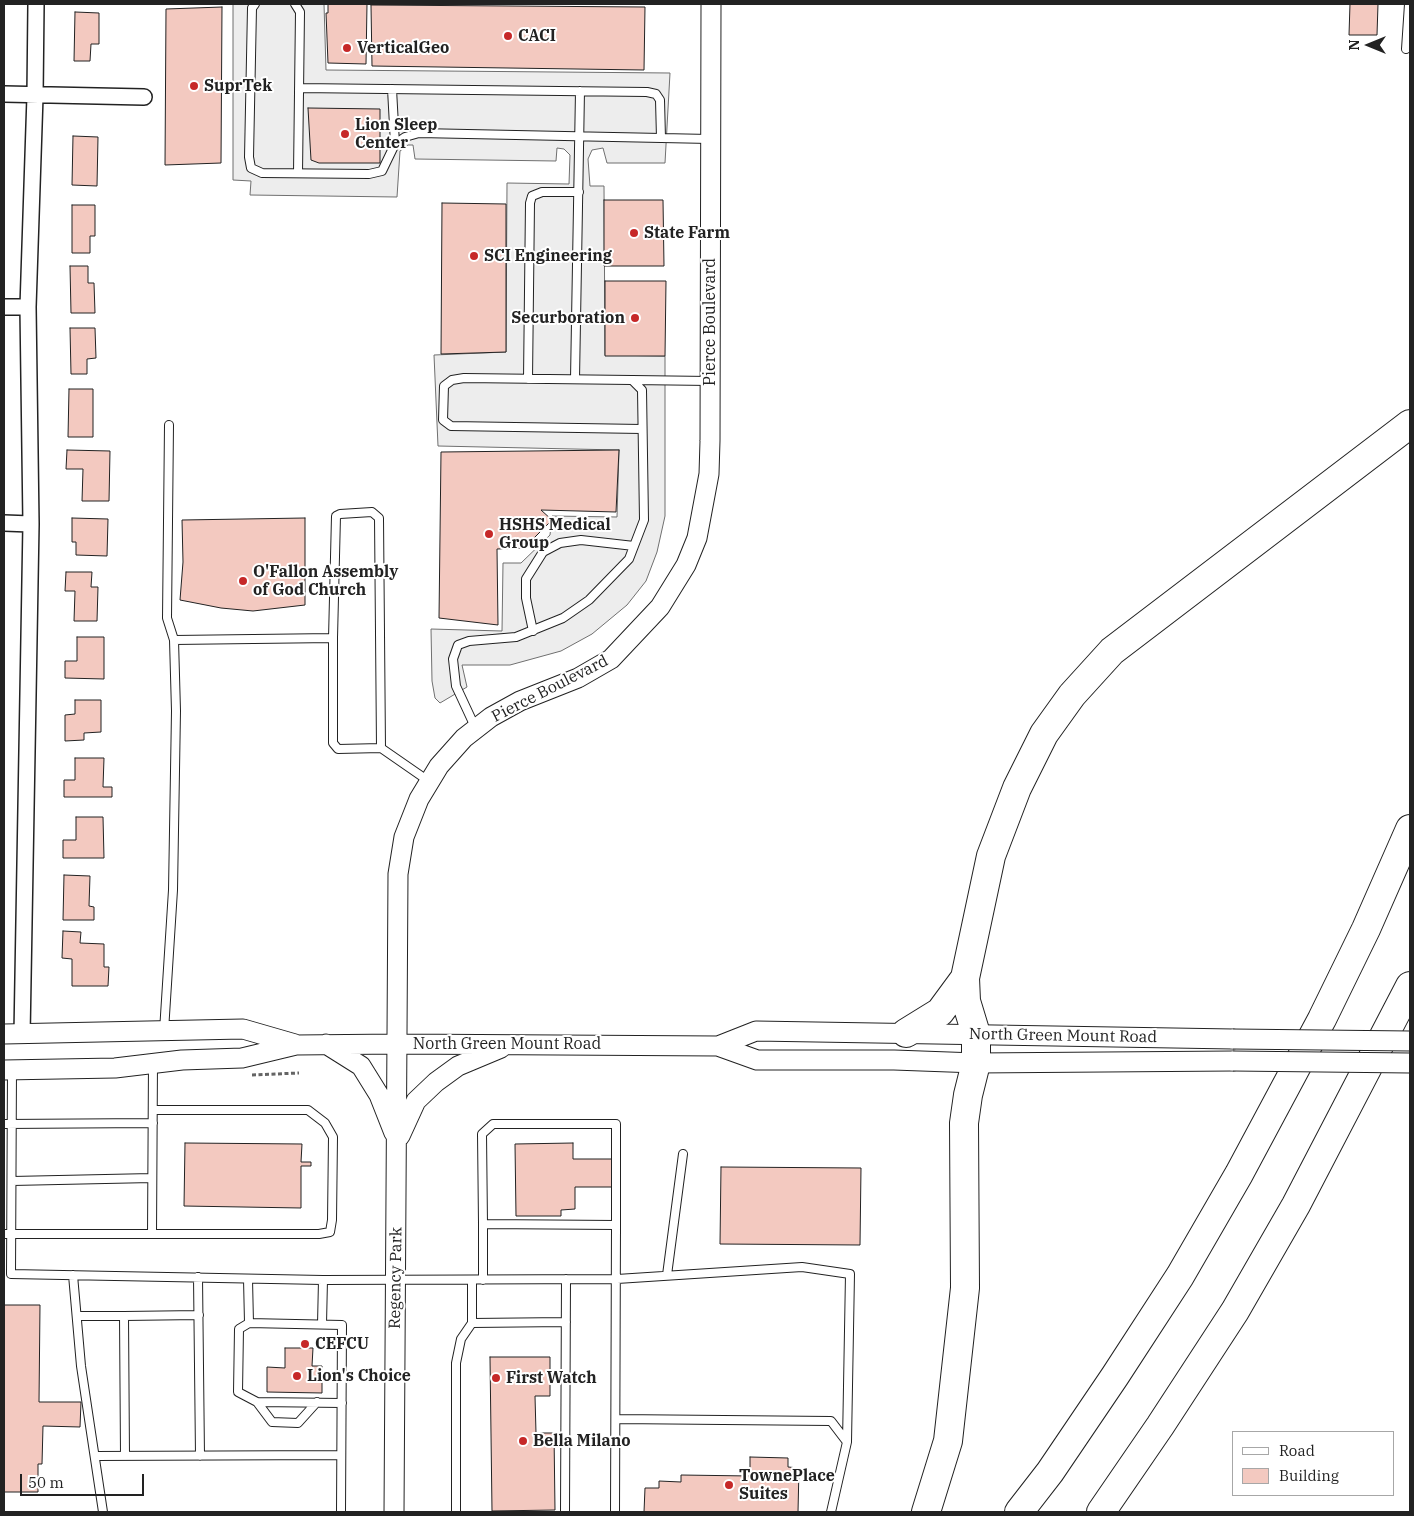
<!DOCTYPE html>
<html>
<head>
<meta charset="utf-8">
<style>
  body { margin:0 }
  #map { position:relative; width:1414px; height:1516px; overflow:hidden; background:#fff; font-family:"IBM Plex Serif",serif }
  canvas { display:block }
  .frame { position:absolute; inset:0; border:5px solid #222; pointer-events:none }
  .legend { position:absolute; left:1232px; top:1431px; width:162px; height:65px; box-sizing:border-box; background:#fff; border:1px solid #a7a7a7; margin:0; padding:6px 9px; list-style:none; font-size:15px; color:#222 }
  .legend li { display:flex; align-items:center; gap:10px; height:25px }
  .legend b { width:25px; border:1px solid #a7a7a7 }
  .north { position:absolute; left:1344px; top:20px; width:50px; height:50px; -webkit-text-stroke:4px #fff; paint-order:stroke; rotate:270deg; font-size:14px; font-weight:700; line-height:20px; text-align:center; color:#222 }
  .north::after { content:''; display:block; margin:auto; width:18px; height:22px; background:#222; clip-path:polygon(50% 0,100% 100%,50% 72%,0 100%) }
  .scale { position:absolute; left:20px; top:1474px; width:124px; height:22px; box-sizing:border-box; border:2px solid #222; border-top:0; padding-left:6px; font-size:15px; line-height:18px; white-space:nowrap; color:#222; -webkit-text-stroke:4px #fff; paint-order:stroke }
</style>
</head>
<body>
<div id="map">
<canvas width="1414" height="1516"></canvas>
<div class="frame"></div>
<ul class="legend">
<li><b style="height:6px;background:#fff"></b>Road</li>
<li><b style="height:14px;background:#f3c9c0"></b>Building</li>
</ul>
<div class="north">N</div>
<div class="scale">50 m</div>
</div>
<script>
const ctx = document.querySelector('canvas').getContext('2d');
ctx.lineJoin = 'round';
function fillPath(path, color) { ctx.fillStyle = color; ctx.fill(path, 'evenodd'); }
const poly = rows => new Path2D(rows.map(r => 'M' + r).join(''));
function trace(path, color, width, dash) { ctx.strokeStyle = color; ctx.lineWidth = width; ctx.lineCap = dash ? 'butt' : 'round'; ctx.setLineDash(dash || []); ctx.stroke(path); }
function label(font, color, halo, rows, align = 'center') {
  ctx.font = font + ' "IBM Plex Serif",serif'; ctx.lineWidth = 4; ctx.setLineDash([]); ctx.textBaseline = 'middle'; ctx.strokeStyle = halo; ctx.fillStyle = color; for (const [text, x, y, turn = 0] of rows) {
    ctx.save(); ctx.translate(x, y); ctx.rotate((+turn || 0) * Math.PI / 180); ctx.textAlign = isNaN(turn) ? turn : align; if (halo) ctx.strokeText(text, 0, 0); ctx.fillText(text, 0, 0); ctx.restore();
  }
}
const parking = poly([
  [233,4,324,4,326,70,670,73,665,163,607,163,603,148,592,150,588,159,590,186,604,186,605,355,665,356,665,516,657,552,646,581,627,605,592,634,561,651,510,665,462,665,467,687,440,703,435,698,432,681,431,629,502,631,503,563,521,563,550,535,552,516,617,517,619,450,438,446,434,355,506,352,507,183,569,184,570,155,564,149,557,148,556,161,415,159,413,145,408,145,400,151,397,197,250,195,251,181,233,180,233,4]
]);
fillPath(parking, '#ededed');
trace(parking, '#6f6f6f', 1);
const building = poly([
  [328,4,367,4,366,64,328,63,326,13,328,13,328,4],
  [1350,4,1378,4,1377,35,1349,35,1350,4],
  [371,5,645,7,644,70,372,66,371,5],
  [222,7,221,163,165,165,166,9,222,7],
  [75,12,99,13,99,44,91,44,90,61,74,61,75,12],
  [308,108,380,109,380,163,319,163,311,160,308,108],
  [73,136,98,137,97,186,72,185,73,136],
  [604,200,663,200,664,266,604,266,604,200],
  [442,203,506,204,506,352,441,354,442,203],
  [72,205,95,205,95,236,90,236,90,253,72,253,72,205],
  [70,266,88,266,88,283,94,283,95,313,71,313,70,266],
  [605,281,666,281,665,356,605,356,605,281],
  [70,328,95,328,96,358,87,359,87,374,71,374,70,328],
  [69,389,93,389,93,437,68,437,69,389],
  [67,450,110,451,109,501,82,501,83,469,66,469,67,450],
  [619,450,616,512,541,510,552,520,524,548,497,549,498,625,439,618,441,452,619,450],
  [72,518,108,519,107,556,76,555,76,542,72,542,72,518],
  [305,518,305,605,253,611,221,608,180,600,183,562,182,520,305,518],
  [66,572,92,572,91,587,98,587,97,621,74,621,75,591,65,591,66,572],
  [77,637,104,637,104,679,65,678,65,661,77,661,77,637],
  [75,700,101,700,101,732,84,733,84,740,65,741,65,715,75,714,75,700],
  [75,758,104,758,103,787,112,787,112,797,64,797,64,780,75,780,75,758],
  [76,817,103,817,104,858,63,858,63,840,76,840,76,817],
  [64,875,90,876,89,906,94,907,94,920,63,920,64,875],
  [63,931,81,932,80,943,104,944,104,967,109,967,108,986,72,986,72,959,62,958,63,931],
  [185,1143,302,1144,301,1162,311,1162,311,1166,301,1166,301,1208,184,1206,185,1143],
  [573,1143,573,1159,612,1159,612,1187,575,1187,575,1209,561,1210,561,1216,516,1216,515,1144,573,1143],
  [721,1167,861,1168,860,1245,720,1244,721,1167],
  [4,1305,40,1305,39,1402,81,1402,80,1427,43,1426,42,1464,38,1464,38,1492,4,1492,4,1305],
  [285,1348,313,1348,312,1366,322,1366,322,1393,267,1392,267,1367,285,1368,285,1348],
  [490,1357,550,1357,550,1396,535,1396,536,1433,554,1433,555,1510,492,1511,490,1357],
  [750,1457,788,1458,788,1467,799,1468,798,1512,644,1512,645,1488,659,1488,659,1481,681,1482,681,1475,750,1476,750,1457]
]);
fillPath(building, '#f3c9c0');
trace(building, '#222', 1);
const service = poly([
  [255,4,252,8,249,157,251,168,262,173,369,174,382,171,395,144,405,137,419,133,710,139],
  [295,4,300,12,298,173],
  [1406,49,1409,4],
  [299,88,647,92,656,94,660,100,661,138],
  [392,89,395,144],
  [528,379,530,203,532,196,542,192,579,192],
  [575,379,580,91],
  [632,380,710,381],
  [169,425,167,618,174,640],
  [533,631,526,598,526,579,543,552,560,543,581,540,634,546],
  [333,638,336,516,340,514,372,512,379,518,381,748],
  [476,729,456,686,453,659,458,645,469,641,516,637,563,618,589,600,629,559,644,520,642,390,632,380,464,378,452,380,444,386,443,420,451,426,642,429],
  [164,1031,173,890,176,711,174,640,333,638,333,743,338,749,381,748,430,782],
  [12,1070,11,1274,323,1280,617,1279,802,1267,850,1274,847,1442],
  [4,1124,153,1123],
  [12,1181,152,1178],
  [483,1224,482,1134,493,1124,616,1124,616,1225],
  [4,1234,152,1234,153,1063],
  [152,1234,319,1234,330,1232,332,1220,333,1137,325,1123,308,1110,153,1110],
  [73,1275,81,1366,103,1512],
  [667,1275,683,1154],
  [198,1277,200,1456],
  [248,1279,249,1323],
  [483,1280,483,1224,616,1225,615,1512],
  [77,1316,124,1316],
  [472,1323,566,1322],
  [322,1324,323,1280],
  [257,1402,272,1422,298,1423,317,1402],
  [616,1419,831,1421,847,1442,831,1512],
  [95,1456,340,1455],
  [125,1456,124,1316,199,1315],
  [341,1512,342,1325,249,1323,239,1329,238,1392,257,1402,342,1403],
  [456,1512,456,1363,461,1339,472,1323,472,1280],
  [565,1512,566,1279]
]);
const minor = poly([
  [4,94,144,97],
  [4,307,28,307],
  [4,523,31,524],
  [22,1035,31,524,28,307,35,96,36,4]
]);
const tertiary = poly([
  [4,1034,243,1029,295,1044],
  [326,1044,361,1066,379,1095,394,1133],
  [718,1046,756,1031,1233,1039],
  [4,1070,115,1068,182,1060,242,1058,296,1045,398,1044,718,1046,757,1060,894,1060,976,1063,1233,1061],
  [400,1136,416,1101,436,1082,458,1066,501,1048],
  [394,1512,398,874,404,837,419,799,439,766,464,738,491,717,520,701,578,678,611,659,660,607,686,565,697,538,709,474,710,441,711,4]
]);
const motorway = poly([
  [906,1033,940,1012,965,978],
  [926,1512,948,1441,965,1288,964,1123,968,1095,976,1063,976,1034,966,1001,965,978,991,856,1017,788,1044,734,1072,695,1112,651,1410,424],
  [1019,1512,1050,1472,1115,1376,1180,1276,1239,1174,1322,1019,1366,929,1410,829],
  [1101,1512,1160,1426,1235,1311,1296,1205,1410,986]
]);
trace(service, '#222', 10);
trace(minor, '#222', 18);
trace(tertiary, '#222', 21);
trace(motorway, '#222', 30);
trace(poly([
  [252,1075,299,1073]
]), '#646464', 3, [4, 2.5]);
trace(service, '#fff', 8);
trace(minor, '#fff', 15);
trace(tertiary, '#fff', 19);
trace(motorway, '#fff', 28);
const tertiaryBridge = poly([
  [1233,1039,1410,1041],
  [1233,1061,1410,1063]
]);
trace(tertiaryBridge, '#222', 21, []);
trace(tertiaryBridge, '#fff', 19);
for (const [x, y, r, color] of [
  [508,36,5,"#c62828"],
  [347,48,5,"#c62828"],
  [194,86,5,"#c62828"],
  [345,134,5,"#c62828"],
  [634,233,5,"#c62828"],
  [474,256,5,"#c62828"],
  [635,318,5,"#c62828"],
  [489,534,5,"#c62828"],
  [243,581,5,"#c62828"],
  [305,1344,5,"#c62828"],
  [297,1376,5,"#c62828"],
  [496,1378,5,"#c62828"],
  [523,1441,5,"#c62828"],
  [729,1485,5,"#c62828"]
]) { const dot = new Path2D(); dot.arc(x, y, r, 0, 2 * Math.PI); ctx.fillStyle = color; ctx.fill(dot); trace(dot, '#fff', 2); }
label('bold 16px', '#222', '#fff', [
  ["CACI",518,36],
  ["VerticalGeo",357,48],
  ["SuprTek",204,86],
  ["Lion Sleep",355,125],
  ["Center",355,143],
  ["State Farm",644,233],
  ["SCI Engineering",484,256],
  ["Securboration",625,318,"right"],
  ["HSHS Medical",499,525],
  ["Group",499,543],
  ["O'Fallon Assembly",253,572],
  ["of God Church",253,590],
  ["CEFCU",315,1344],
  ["Lion's Choice",307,1376],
  ["First Watch",506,1378],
  ["Bella Milano",533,1441],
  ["TownePlace",739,1476],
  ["Suites",739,1494]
], 'left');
label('16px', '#222', '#fff', [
  ["Pierce Boulevard",710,322,-90],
  ["Pierce Boulevard",550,689,-27],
  ["North Green Mount Road",1063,1036,1],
  ["North Green Mount Road",507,1044],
  ["Regency Park",396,1278,-89]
]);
</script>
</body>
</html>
